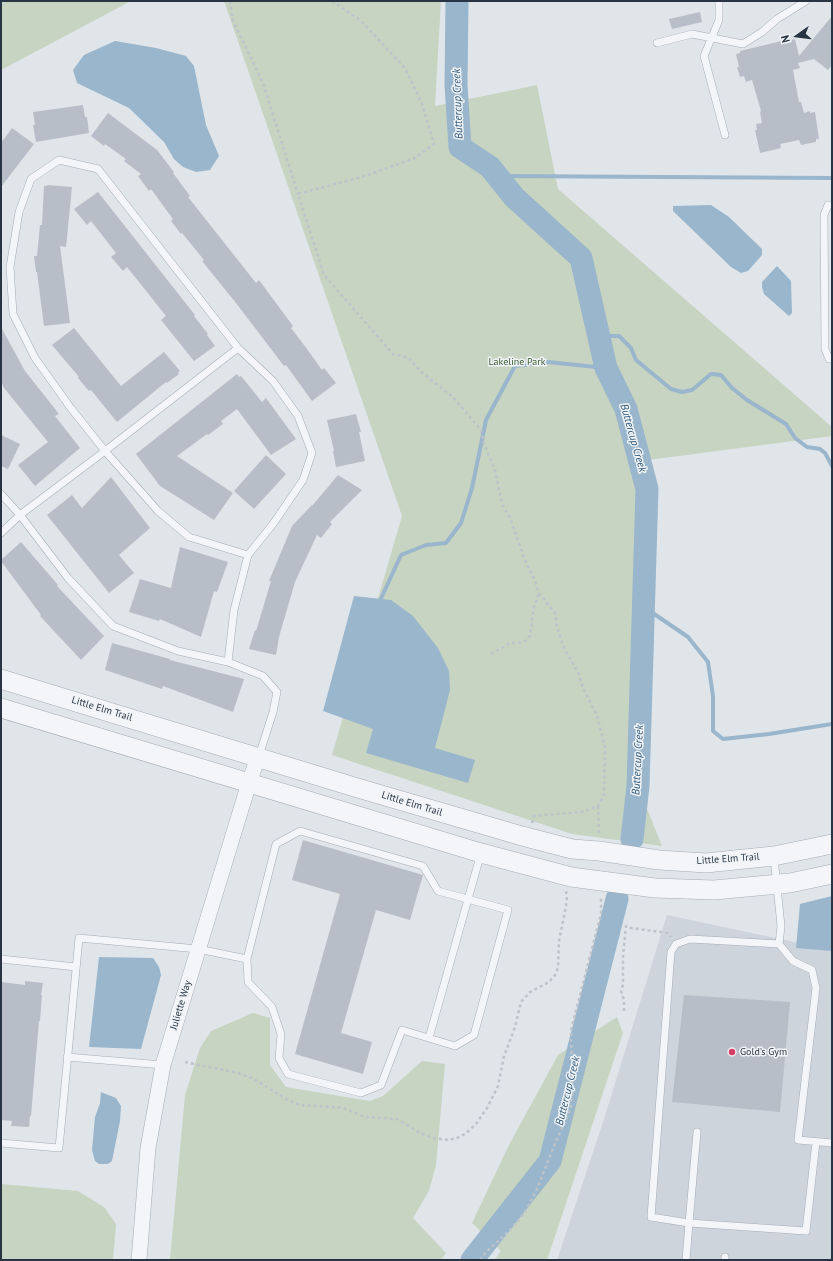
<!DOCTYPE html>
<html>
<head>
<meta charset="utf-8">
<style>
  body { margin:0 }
  #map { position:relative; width:833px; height:1261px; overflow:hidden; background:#e0e5ea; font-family:"PT Sans",sans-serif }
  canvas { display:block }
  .frame { position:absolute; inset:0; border:2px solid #283443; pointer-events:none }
  .north { position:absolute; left:777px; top:16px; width:40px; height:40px; -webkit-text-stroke:3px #f0f4f7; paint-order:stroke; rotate:256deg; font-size:11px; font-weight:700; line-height:16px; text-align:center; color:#283443 }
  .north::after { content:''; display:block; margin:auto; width:14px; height:18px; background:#283443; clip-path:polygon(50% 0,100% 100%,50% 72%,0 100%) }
</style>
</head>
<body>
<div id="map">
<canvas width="833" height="1261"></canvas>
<div class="frame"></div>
<div class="north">N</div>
</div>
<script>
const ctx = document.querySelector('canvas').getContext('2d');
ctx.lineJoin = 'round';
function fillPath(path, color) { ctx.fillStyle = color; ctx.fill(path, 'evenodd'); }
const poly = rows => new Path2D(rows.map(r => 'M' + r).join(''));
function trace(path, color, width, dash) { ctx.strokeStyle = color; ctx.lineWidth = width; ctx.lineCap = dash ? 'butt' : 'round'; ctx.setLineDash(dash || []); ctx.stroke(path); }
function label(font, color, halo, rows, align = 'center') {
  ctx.font = font + ' "PT Sans",sans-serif'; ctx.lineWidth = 3; ctx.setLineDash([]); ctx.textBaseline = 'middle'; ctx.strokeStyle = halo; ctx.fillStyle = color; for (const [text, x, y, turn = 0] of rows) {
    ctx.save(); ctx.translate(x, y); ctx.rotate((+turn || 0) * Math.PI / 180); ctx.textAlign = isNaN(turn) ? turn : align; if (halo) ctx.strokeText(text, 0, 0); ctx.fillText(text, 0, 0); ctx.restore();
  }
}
fillPath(poly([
  [667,915,832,950,832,1260,557,1260,604,1119]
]), '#ced4dc');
fillPath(poly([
  [1,1,131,1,1,70],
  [224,1,441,1,435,106,537,85,558,189,832,427,832,436,640,461,638,786,662,846,572,834,332,755,402,516],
  [253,1013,270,1018,270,1065,286,1087,370,1101,383,1096,422,1061,445,1064,436,1165,429,1191,413,1218,446,1253,441,1260,170,1260,185,1095,200,1048,211,1031],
  [617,1017,623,1033,547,1260,495,1260,501,1251,472,1223,509,1145,558,1055],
  [1,1184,78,1191,104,1207,116,1224,113,1260,1,1260]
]), '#c7d4c1');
fillPath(poly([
  [115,41,156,48,186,56,194,66,206,125,219,156,210,170,196,172,183,167,174,159,164,142,129,108,77,83,73,70,84,55],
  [711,205,729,217,762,249,762,255,748,271,741,273,731,267,673,211,673,206],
  [777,266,791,281,792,313,789,316,764,294,762,287,762,282],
  [354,596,391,600,413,616,438,648,449,671,450,690,435,748,475,760,468,783,366,753,373,729,323,711],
  [832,896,832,951,796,948,800,904],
  [99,957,153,958,159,967,161,975,141,1049,89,1047],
  [101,1092,116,1098,121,1106,120,1121,112,1161,108,1164,99,1164,95,1161,92,1150,95,1117,100,1103]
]), '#99b6cc');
trace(poly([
  [497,176,832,178],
  [595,319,610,336,619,336,631,348,636,360,671,389,682,392,692,390,711,374,721,375,732,388,747,400,786,424,795,438,807,447,820,449,825,453,832,466],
  [379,603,401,555,426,545,446,543,461,523,472,488,486,420,515,366,548,362,606,368],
  [644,607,688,637,708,662,713,696,713,731,723,739,769,734,832,724]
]), '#99b6cc', 4);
trace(poly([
  [457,1,456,85,460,147,490,167,514,197,581,258,606,368,626,409,647,489,638,786,632,839],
  [472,1260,550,1161,617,899]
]), '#99b6cc', 23);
fillPath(poly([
  [700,12,702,22,672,29,669,19],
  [832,16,832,65,828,70,814,59,798,63,800,68,793,70,799,102,801,102,804,113,810,111,810,113,815,112,819,139,816,139,816,142,801,145,799,140,780,144,781,148,760,153,755,130,757,130,756,124,762,123,760,112,761,111,752,80,746,82,744,76,740,77,737,67,739,67,736,54,740,53,740,51,790,39,791,40,795,39,799,56],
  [83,105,85,117,87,117,89,133,36,142,33,125,35,125,33,112],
  [108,113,157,150,174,172,173,173,190,196,188,197,256,283,259,280,293,326,291,328,307,349,322,370,324,368,336,383,312,401,286,365,284,366,236,303,202,261,204,260,182,233,181,234,171,221,173,219,151,189,149,191,138,176,141,174,124,161,126,159,105,144,104,146,91,136],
  [12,128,34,144,1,187,1,143],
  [47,185,72,187,66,247,60,246,70,323,44,326,37,272,36,272,34,256,37,256,40,225,42,225,44,186,47,186],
  [98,192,195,315,194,316,208,334,207,335,215,346,194,361,161,320,166,316,127,267,123,271,111,257,116,253,91,221,87,225,74,209],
  [1,327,25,371,59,414,55,416,80,448,35,486,18,465,48,442,4,388,1,381],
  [74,328,121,386,164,352,180,371,178,372,179,374,167,383,166,382,117,422,91,390,89,391,78,378,79,377,52,345],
  [237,374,239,377,241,376,262,402,266,398,296,439,271,455,237,409,221,421,223,424,208,435,207,434,177,456,233,493,214,520,160,486,136,454],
  [356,414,361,432,359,432,365,461,336,467,333,451,334,451,327,420],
  [1,435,20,444,8,469,1,466],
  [266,455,286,474,254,509,234,491],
  [338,475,362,490,330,522,332,524,321,538,317,535,295,582,279,637,276,655,249,649,255,630,256,631,271,581,269,581,292,526,312,505,312,506],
  [111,477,150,528,119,555,134,573,109,593,47,515,72,495,82,508],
  [21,542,58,585,57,586,104,636,81,660,40,616,41,615,1,561,1,560],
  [180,547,228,562,217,592,214,591,201,637,160,619,159,621,129,612,140,579,171,588],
  [112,643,170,659,170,660,244,679,233,712,163,686,162,689,105,670],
  [303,840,423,875,410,920,376,910,341,1033,372,1042,363,1074,295,1054,340,894,292,880],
  [25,981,43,983,41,995,42,995,40,1021,39,1021,31,1116,30,1116,29,1127,11,1126,12,1121,1,1120,1,1023,2,1005,1,1005,1,982,25,985],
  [684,995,790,1002,780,1112,672,1102]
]), '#b7bec8');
const service = poly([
  [719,1,719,20,704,56,725,135],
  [657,43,692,34,743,44,762,32,777,19,806,1],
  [832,205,828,205,824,215,825,349,829,359,832,359],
  [1,494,20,515,105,451,238,348,98,169,59,160,31,179,19,212,10,267,13,314,35,358,70,407,105,451,158,511,189,537,248,555],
  [1,533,20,515,68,578,113,626,178,651,228,662,263,676,277,692,273,712,259,756],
  [228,662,234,610,248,555,273,524,303,480,312,453,298,416,273,381,238,348],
  [779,944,793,961,812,970,816,988,798,1140,832,1143],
  [1,959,76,967],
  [429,1038,481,853],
  [67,1057,163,1065],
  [697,1132,689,1223,806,1231,816,1142],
  [1,1143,59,1148,79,938,198,949,247,959,276,844,300,831,423,866,438,891,508,910,474,1035,455,1046,402,1030,381,1085,361,1093,288,1074,279,1058,281,1034,272,1007,248,982,247,959],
  [686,1260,689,1223,651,1217,671,952,676,944,690,939,779,944,781,926,774,857],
  [725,1260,725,1257]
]);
const minor = poly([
  [139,1260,148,1148,163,1065,249,783,258,757]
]);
const tertiary = poly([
  [1,679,361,789,522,836,572,849,599,851,659,860,706,863,774,856,832,844],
  [1,708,481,853,571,877,655,888,714,890,790,883,832,874]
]);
trace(service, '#a5acb5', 8);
trace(minor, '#a5acb5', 16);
trace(tertiary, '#a5acb5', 20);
trace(poly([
  [230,1,233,21,263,83,298,194],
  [332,1,360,20,405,68,422,104,434,144,415,158,365,176,298,194,324,275,393,354,409,358,420,371,453,397,481,430,484,444,495,470,502,504,510,518,526,563,533,576,539,593,555,613,557,627,564,648,579,674,583,688,597,716,605,747,604,795,598,806,582,812,534,816,532,823],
  [491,654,510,643,518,643,525,641,530,636,534,607,539,593],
  [598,806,599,836],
  [624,1011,624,1000,621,991,623,985,623,956,626,926,631,928,668,933,671,937],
  [185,1062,238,1073,254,1079,288,1100,299,1105,335,1107,343,1108,365,1117,397,1119,420,1133,433,1138,448,1140,457,1138,465,1134,476,1124,487,1108,498,1086,504,1056,515,1027,521,1002,530,992,549,982,556,974,558,967,559,941,567,901,566,891],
  [480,1260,486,1252,507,1233,524,1214,537,1189,556,1141,571,1108,572,1091,571,1030,601,914,601,898]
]), '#bec3c9', 2.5, [3, 3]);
trace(service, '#f3f5f8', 7);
trace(minor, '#f3f5f8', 15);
trace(tertiary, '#f3f5f8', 19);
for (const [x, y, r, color] of [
  [732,1052,4,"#d63e62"]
]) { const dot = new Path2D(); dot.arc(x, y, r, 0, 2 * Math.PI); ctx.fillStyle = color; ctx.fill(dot); trace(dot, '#f0f4f7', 1.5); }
label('10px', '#405f34', '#f0f4f7', [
  ["Lakeline Park",517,362]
]);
label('10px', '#283443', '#f0f4f7', [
  ["Little Elm Trail",102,709,17],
  ["Little Elm Trail",412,804,17],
  ["Little Elm Trail",728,859,-4],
  ["Juliette Way",181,1005,-73]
]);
label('10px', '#283443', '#f0f4f7', [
  ["Gold's Gym",740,1052]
], 'left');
label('italic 11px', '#2f5779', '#f0f4f7', [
  ["Buttercup Creek",458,104,-92],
  ["Buttercup Creek",633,438,74],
  ["Buttercup Creek",638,760,-87],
  ["Buttercup Creek",568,1091,-76]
]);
</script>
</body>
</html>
